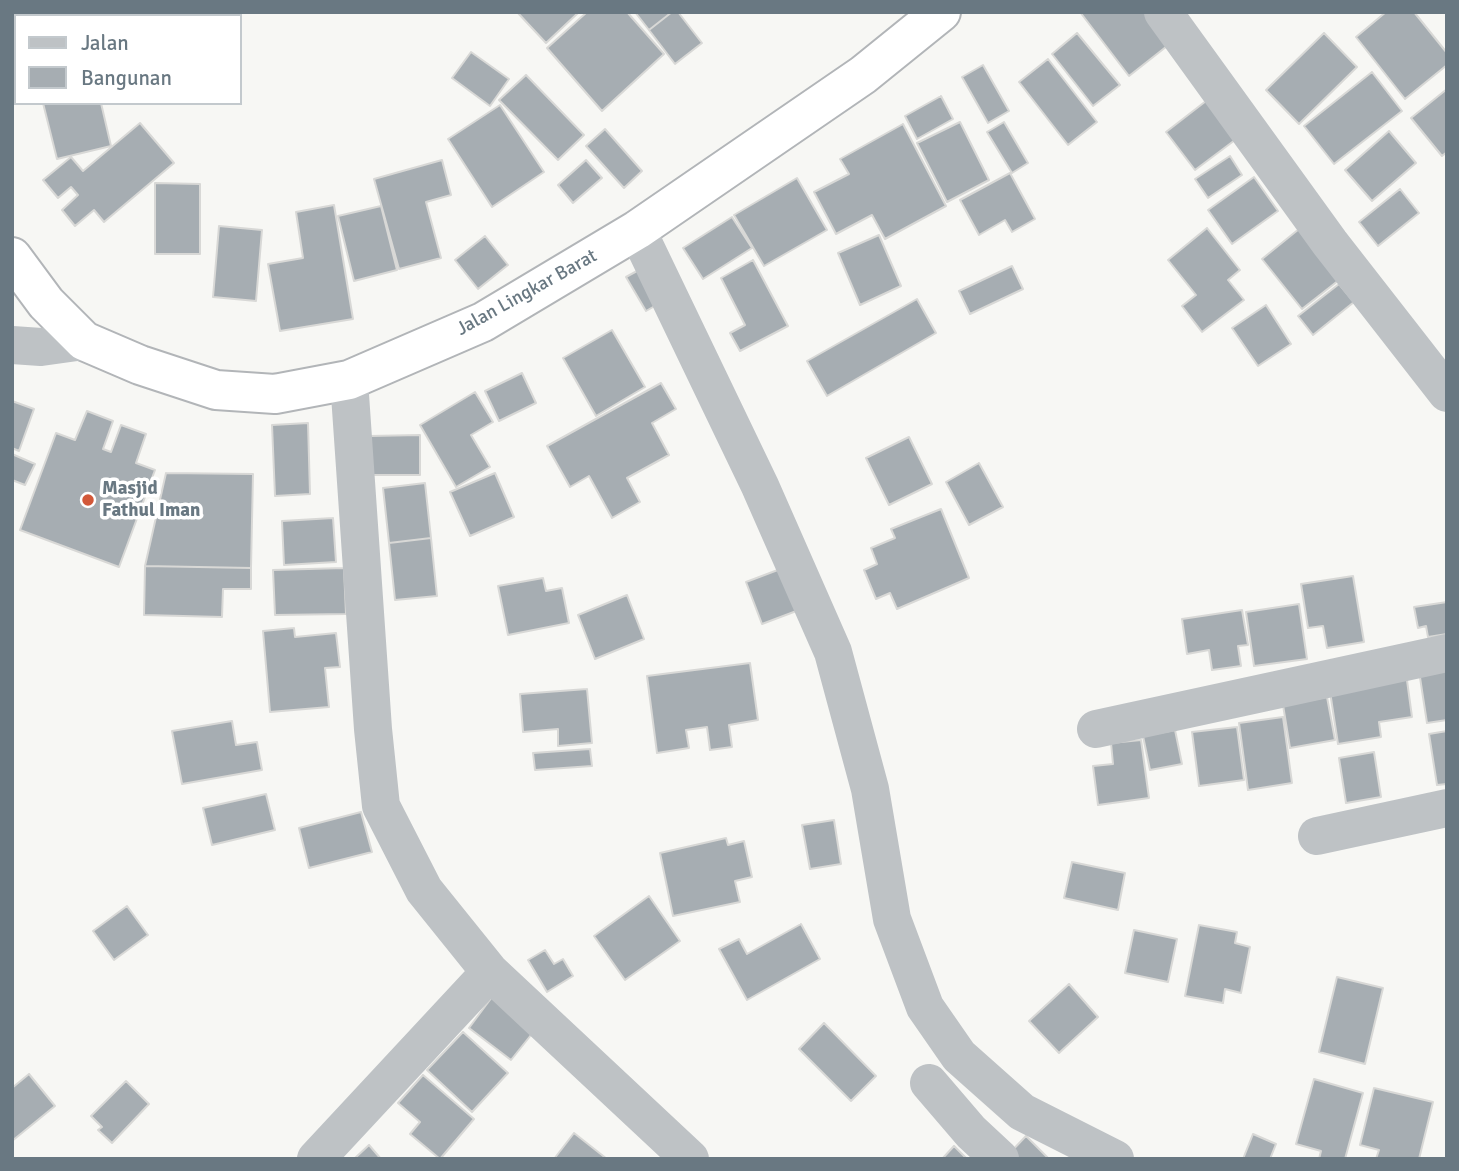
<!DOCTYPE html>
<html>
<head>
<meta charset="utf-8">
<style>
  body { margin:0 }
  #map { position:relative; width:1459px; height:1171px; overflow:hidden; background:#f7f7f4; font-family:Signika,sans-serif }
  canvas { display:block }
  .frame { position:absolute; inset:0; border:14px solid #697882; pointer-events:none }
  .legend { position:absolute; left:14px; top:14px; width:228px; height:91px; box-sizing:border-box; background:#fff; border:2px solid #c3c9cd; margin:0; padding:9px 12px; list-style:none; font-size:21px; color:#697882 }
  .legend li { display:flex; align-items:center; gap:14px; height:35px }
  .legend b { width:35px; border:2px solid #c3c9cd }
</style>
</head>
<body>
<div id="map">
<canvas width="1459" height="1171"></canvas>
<div class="frame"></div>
<ul class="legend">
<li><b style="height:9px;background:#bec2c5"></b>Jalan</li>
<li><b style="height:19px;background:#a6adb2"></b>Bangunan</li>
</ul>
</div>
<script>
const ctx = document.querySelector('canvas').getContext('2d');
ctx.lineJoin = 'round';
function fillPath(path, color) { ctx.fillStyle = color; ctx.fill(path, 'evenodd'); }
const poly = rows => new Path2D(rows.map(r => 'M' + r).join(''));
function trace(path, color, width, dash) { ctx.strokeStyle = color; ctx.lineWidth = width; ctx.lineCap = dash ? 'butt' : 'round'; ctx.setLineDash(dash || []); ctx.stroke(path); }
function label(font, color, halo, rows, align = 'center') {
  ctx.font = font + ' Signika,sans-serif'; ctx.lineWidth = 7; ctx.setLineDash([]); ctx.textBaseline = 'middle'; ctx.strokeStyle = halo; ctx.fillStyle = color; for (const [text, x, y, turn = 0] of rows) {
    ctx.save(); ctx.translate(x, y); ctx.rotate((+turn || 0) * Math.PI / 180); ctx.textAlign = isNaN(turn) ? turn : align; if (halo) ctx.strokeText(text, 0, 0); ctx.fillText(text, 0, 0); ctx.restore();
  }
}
const building = poly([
  [517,12,579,12,546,43,517,12],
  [587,12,627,12,664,54,602,111,547,48,587,12],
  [635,12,672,12,649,30,635,12],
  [672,12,678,12,702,43,675,64,649,30,672,12],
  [1080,12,1155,12,1176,39,1129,76,1080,12],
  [1386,12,1414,12,1447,53,1447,65,1405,99,1356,37,1386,12],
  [1077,33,1120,85,1093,106,1052,54,1077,33],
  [1324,33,1357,67,1299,124,1266,90,1324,33],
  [471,52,509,79,490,106,452,78,471,52],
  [1048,59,1097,122,1068,145,1019,82,1048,59],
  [983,65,1009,111,988,123,962,77,983,65],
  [1372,72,1402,111,1334,164,1304,126,1372,72],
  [526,75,584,135,558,160,499,100,526,75],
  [1447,89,1447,152,1442,156,1411,118,1447,89],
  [941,96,953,119,917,139,905,116,941,96],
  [1206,101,1235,140,1195,170,1166,132,1206,101],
  [43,103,101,103,111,146,57,159,43,103],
  [500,105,544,172,492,207,448,139,500,105],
  [960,122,989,180,947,202,917,143,960,122],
  [1004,122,1028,163,1012,173,987,132,1004,122],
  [140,123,174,163,104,222,94,210,75,226,62,210,78,195,71,187,58,198,43,180,71,157,83,171,140,123],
  [903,124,946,206,885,239,872,215,836,234,814,192,849,174,840,159,903,124],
  [605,129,642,171,624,188,586,146,605,129],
  [1389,131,1416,163,1372,201,1345,170,1389,131],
  [1230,156,1242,175,1208,198,1195,179,1230,156],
  [442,160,451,195,426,202,441,258,399,269,374,179,442,160],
  [586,160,602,178,573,203,558,185,586,160],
  [1010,173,1035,219,1012,232,1005,220,979,235,960,200,1010,173],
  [1254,177,1278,211,1232,244,1208,210,1254,177],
  [797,178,827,230,764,266,734,215,797,178],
  [155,183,200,184,200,254,155,254,155,183],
  [1400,189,1419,213,1378,246,1359,222,1400,189],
  [334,205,353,319,280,331,268,264,303,258,296,212,334,205],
  [381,206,397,270,354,281,338,216,381,206],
  [732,217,752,248,703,279,683,248,732,217],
  [219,226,262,230,256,301,213,297,219,226],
  [1207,228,1240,270,1228,280,1244,300,1202,332,1182,306,1196,295,1168,260,1207,228],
  [1299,229,1339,280,1302,309,1262,259,1299,229],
  [879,235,901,286,860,305,838,253,879,235],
  [485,236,508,265,478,289,455,260,485,236],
  [753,260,788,326,740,351,730,333,745,325,721,278,753,260],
  [648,265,667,299,646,311,626,277,648,265],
  [1012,266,1023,289,970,314,959,291,1012,266],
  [1339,284,1354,302,1313,335,1298,316,1339,284],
  [917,299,936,333,827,396,807,361,917,299],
  [1266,305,1291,344,1258,366,1232,328,1266,305],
  [612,330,645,387,596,416,563,358,612,330],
  [522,373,536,403,499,421,485,391,522,373],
  [661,383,676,409,652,423,669,455,627,478,640,502,612,518,589,476,570,487,547,446,661,383],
  [475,392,493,422,471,435,490,467,456,487,420,425,475,392],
  [12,401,34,409,19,451,12,448,12,401],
  [87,411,113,421,103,449,111,452,121,425,146,434,136,463,155,470,119,567,20,530,56,433,75,440,87,411],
  [308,423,310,494,275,496,272,425,308,423],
  [420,435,420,475,370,475,370,436,420,435],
  [909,437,932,484,889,505,866,458,909,437],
  [12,454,35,464,25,485,12,480,12,454],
  [979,463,1003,507,969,525,946,482,979,463],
  [166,473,253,474,251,568,145,566,166,473],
  [495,473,514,517,470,536,450,492,495,473],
  [425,483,431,538,389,543,383,488,425,483],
  [941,509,969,578,897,609,890,593,876,599,864,570,877,564,871,548,895,538,891,529,941,509],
  [333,518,336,562,284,565,282,521,333,518],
  [431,538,437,596,395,600,389,543,431,538],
  [145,566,251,568,251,589,223,589,222,617,144,615,145,566],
  [344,568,346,614,275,615,273,570,344,568],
  [783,568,799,610,762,624,746,582,783,568],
  [1353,576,1364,642,1327,648,1323,626,1308,628,1301,584,1353,576],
  [543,578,546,591,562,588,569,623,508,635,498,586,543,578],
  [627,595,644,639,595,659,578,615,627,595],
  [1447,602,1447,634,1428,637,1426,626,1418,628,1414,607,1447,602],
  [1299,604,1307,659,1254,666,1246,612,1299,604],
  [1242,610,1248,645,1238,646,1241,666,1212,670,1209,650,1187,654,1182,619,1242,610],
  [294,628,295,637,336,633,340,667,325,668,329,707,270,712,263,631,294,628],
  [750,663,758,720,729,725,732,747,710,750,707,727,686,730,689,748,657,753,647,676,750,663],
  [1447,666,1447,720,1427,723,1419,671,1447,666],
  [1406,673,1412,717,1379,722,1381,737,1338,744,1329,685,1406,673],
  [587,689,592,743,558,746,558,729,523,732,520,694,587,689],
  [1327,697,1335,740,1290,748,1283,705,1327,697],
  [1283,717,1292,783,1248,790,1239,723,1283,717],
  [232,721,236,745,257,742,262,770,182,784,172,731,232,721],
  [1237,727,1244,780,1199,786,1192,732,1237,727],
  [1175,730,1182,764,1150,770,1143,736,1175,730],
  [1447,731,1447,784,1437,785,1429,734,1447,731],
  [1141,740,1149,798,1098,805,1093,766,1113,764,1111,743,1141,740],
  [590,749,592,766,535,770,533,753,590,749],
  [1374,752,1381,797,1346,803,1339,758,1374,752],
  [266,794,275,830,212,845,203,808,266,794],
  [361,812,372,852,309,868,299,828,361,812],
  [834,820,841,864,810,869,802,825,834,820],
  [726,838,728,845,744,841,752,877,735,881,740,902,673,916,660,853,726,838],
  [1072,862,1125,873,1118,910,1064,898,1072,862],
  [649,896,680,941,625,980,594,936,649,896],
  [127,906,148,935,114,960,93,931,127,906],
  [801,924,820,959,747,1000,719,949,739,939,747,954,801,924],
  [1199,925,1237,932,1235,943,1250,947,1241,993,1225,989,1223,1003,1185,996,1199,925],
  [1134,930,1177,939,1168,982,1125,973,1134,930],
  [545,950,554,964,563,959,573,976,547,992,528,960,545,950],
  [1337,977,1383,988,1365,1064,1319,1052,1337,977],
  [1069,984,1098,1017,1059,1053,1029,1021,1069,984],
  [492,997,535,1030,511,1060,469,1028,492,997],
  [824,1023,876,1076,851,1101,799,1049,824,1023],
  [463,1032,508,1073,472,1112,427,1070,463,1032],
  [29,1074,55,1106,12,1141,12,1088,29,1074],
  [423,1075,474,1119,440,1159,410,1134,420,1122,398,1103,423,1075],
  [1314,1079,1363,1093,1345,1159,1319,1159,1321,1151,1296,1144,1314,1079],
  [126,1081,149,1104,112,1143,98,1130,102,1127,91,1116,126,1081],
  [1374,1088,1433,1102,1419,1159,1376,1159,1379,1150,1360,1145,1374,1088],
  [574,1133,607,1159,554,1159,574,1133],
  [1253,1134,1276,1144,1270,1159,1243,1159,1253,1134],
  [1026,1136,1049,1159,1005,1158,1026,1136],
  [369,1145,381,1159,354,1159,369,1145],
  [954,1146,967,1159,942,1159,954,1146]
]);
fillPath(building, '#a6adb2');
trace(building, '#d8d8d6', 2);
const highway = poly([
  [12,257,46,303,84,341,140,365,216,390,275,394,349,380,483,322,637,230,863,75,941,12]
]);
trace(highway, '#b2b5b8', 42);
trace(poly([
  [1163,12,1330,243,1447,393],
  [637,230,760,486,833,652,870,789,892,919,925,1007,959,1056,1022,1112,1115,1159],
  [12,345,41,347,84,341],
  [349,380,373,729,381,806,424,890,490,972,690,1159],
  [1096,729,1447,653],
  [1317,836,1447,808],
  [929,1083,971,1132,1000,1159],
  [316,1159,490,972]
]), '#bec2c5', 38);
trace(highway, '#fff', 38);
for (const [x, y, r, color] of [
  [88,500,7,"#d25839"]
]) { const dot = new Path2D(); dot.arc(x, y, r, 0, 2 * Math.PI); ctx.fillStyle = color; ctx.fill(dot); trace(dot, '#fff', 2.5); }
label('19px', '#697882', '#fff', [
  ["Jalan Lingkar Barat",527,293,-29]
]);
label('bold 19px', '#697882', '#fff', [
  ["Masjid",102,489],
  ["Fathul Iman",102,511]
], 'left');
</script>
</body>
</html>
